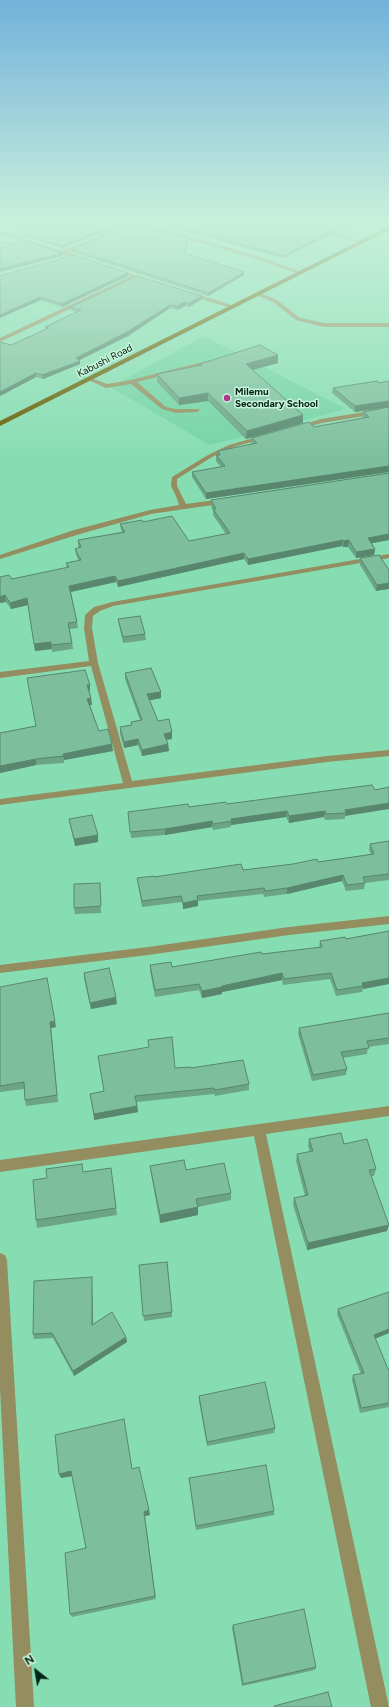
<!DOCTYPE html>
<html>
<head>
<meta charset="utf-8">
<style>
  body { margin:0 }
  #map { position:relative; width:389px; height:1707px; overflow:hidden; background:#87ddb2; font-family:Figtree,sans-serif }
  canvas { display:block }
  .north { position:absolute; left:16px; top:1651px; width:40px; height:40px; -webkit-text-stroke:3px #cbf4dd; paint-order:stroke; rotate:329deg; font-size:11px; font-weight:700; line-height:16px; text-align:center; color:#002415 }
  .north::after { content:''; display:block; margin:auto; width:14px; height:18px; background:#002415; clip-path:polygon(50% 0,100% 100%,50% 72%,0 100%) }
</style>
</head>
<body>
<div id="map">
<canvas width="389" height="1707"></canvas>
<div class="north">N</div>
</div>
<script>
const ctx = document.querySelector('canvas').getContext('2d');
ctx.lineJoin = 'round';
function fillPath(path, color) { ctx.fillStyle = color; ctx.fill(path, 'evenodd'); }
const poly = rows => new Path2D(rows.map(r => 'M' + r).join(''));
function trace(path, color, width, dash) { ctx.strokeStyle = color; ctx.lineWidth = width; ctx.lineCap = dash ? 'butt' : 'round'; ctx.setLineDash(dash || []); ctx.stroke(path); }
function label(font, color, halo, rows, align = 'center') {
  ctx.font = font + ' Figtree,sans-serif'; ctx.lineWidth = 3; ctx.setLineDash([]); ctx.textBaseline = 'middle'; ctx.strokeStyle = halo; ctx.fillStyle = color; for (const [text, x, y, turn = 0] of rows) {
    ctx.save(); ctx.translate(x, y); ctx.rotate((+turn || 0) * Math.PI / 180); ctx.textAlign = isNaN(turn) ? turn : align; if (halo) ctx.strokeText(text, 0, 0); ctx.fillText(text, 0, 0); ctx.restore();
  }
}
fillPath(poly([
  [204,336,346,409,210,445,110,387]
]), '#73d3a4');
fillPath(poly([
  [125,220,139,221,260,257,304,273,299,274,256,259,136,224,67,252,88,259,88,261,86,262,0,234,0,231,62,251,131,223,125,220],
  [288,220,296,220,363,242,359,243,288,220],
  [114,269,151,280,148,282,136,278,0,342,0,338,131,276,114,271,114,269],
  [190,292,235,306,236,307,231,308,188,295,187,294,190,292],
  [258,292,277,300,300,318,324,323,389,323,389,327,324,327,296,320,273,302,256,295,255,294,258,292],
  [211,360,214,362,213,363,137,382,166,407,176,409,199,409,200,410,197,412,176,413,162,409,131,384,106,388,86,379,89,377,107,384,126,381,211,360],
  [389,408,389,412,322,423,299,429,296,427,321,419,389,408],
  [264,435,266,436,266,438,233,447,212,457,177,479,177,486,186,504,223,499,226,499,226,503,151,514,80,534,0,559,0,555,74,530,150,510,179,505,176,496,171,486,172,477,208,455,229,445,264,435],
  [389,554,389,558,113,606,100,611,93,616,92,628,98,663,132,781,327,756,389,750,389,756,327,762,0,805,0,799,123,783,91,666,0,678,0,672,89,661,84,628,85,615,94,607,112,602,389,554],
  [389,916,389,924,289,935,148,955,0,973,0,965,148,947,289,927,389,916],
  [389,1106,389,1116,266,1134,389,1707,371,1707,254,1136,0,1172,0,1160,389,1106],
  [0,1253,5,1255,7,1260,34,1707,16,1707,0,1389,0,1253]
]), '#948d5f');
fillPath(poly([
  [387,227,389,227,389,230,0,426,0,421,387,227]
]), '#665b00');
fillPath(poly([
  [9,220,127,220,127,223,62,248,19,235,19,233,21,224],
  [142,220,292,220,330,232,330,235,283,258],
  [301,220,359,220,336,232],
  [188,238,188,241,185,253,244,275,208,296,71,252,71,249],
  [0,276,128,276,62,307,41,300],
  [202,296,202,299,189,307,185,306,177,310,170,308,128,336,79,360,80,364,43,379,36,377,0,396,0,342,11,345,46,329,45,327,77,312,71,310,71,307],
  [278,363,252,370,303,415,303,423,246,439,208,401,179,405,157,382,157,374,200,366,200,364],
  [389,381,389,407,355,412,332,393,333,388,378,383],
  [389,407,389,472,206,499,192,477,192,472,221,467,216,461,216,455,218,455,218,451,252,444,251,444,252,438,362,418,363,412],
  [389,473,389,540,372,543,375,549,374,555,356,558,348,547,343,547,342,546,248,565,244,559,118,587,116,582,71,592,77,622,78,628,70,629,73,649,52,652,52,649,35,651,28,605,11,609,6,602,0,603,12,579,67,568,66,563,79,561,76,555,75,549,79,548,78,547,78,540,122,532,121,530,120,524,143,522,189,541,226,534,213,515,213,510,211,506,211,500],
  [360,558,389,570,376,591,360,565],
  [118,619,145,634,146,640,123,643,119,625],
  [125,673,161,692,161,698,149,700,158,721,172,739,166,740,168,744,169,751,142,756,138,745,124,748,120,734,120,727,131,725,131,722,140,720,125,679],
  [90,685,90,691,89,691,91,698,92,705,90,705,99,731,113,751,64,760,64,763,36,765,0,773,0,733,35,726],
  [372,785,345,816,345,819,325,820,324,817,289,823,286,817,231,825,231,827,213,830,212,827,165,835,131,838,128,812,189,807,227,804],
  [69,819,98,842,75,846,70,825],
  [389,841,389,880,365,883,364,889,346,891,342,881,287,894,264,897,263,894,198,901,198,906,183,909,182,902,142,907,138,884,137,878,243,870,318,862,371,854,369,850,370,844],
  [100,889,101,913,75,914,74,908],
  [389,931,389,984,363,989,362,992,336,996,330,979,283,985,282,980,222,992,222,994,202,998,199,990,155,997,150,971,150,965,172,967,262,954,319,948,320,941,346,939],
  [84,973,117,1004,91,1009,84,979],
  [0,987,56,1027,51,1028,58,1102,26,1106,25,1100,24,1089,0,1092],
  [389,1013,389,1044,368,1047,367,1054,343,1058,347,1069,346,1075,312,1081,298,1034,299,1028],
  [98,1056,175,1068,191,1068,249,1084,249,1090,215,1096,214,1094,137,1102,138,1112,94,1120,90,1094,104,1091],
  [309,1139,344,1144,376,1169,374,1176,371,1176,387,1231,307,1250,293,1205,294,1198,305,1196,296,1161,297,1154,310,1152,308,1146],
  [82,1164,83,1172,111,1168,117,1215,37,1228,36,1220,47,1178],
  [150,1166,186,1170,231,1193,231,1200,198,1207,198,1215,160,1223,151,1174],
  [139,1265,172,1312,172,1317,144,1321],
  [92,1282,93,1324,126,1337,127,1342,74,1376,53,1338,34,1339,33,1334],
  [389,1292,389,1333,375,1338,388,1369,389,1369,389,1407,360,1413,352,1380,353,1375,361,1374,337,1314,338,1309],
  [199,1396,275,1428,274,1433,207,1446,199,1401],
  [132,1469,150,1515,145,1516,156,1599,72,1617,70,1614,86,1548,72,1476,61,1478,59,1474],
  [189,1478,274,1511,274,1515,196,1530],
  [233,1625,316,1667,315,1670,242,1686,232,1628]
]), '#6ca487');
fillPath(poly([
  [127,220,127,223,62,248,62,246],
  [354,220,359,220,336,232,336,229],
  [330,232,330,235,283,258,284,256],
  [188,238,188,241,184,255,184,253],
  [62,253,63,256,0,272,0,269],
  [244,272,244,275,208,296,208,293],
  [128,273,128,276,62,307,62,304],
  [202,296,202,299,189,307,189,303],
  [40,297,41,300,0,318,0,315],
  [185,302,185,306,177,310,177,306],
  [170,305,170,308,128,336,76,362,76,358],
  [278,355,278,363,245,372,246,364],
  [80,361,80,364,43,379,42,375],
  [36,373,36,377,0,396,0,392],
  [208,393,208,401,179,405,179,398],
  [389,401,389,407,355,412,355,406],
  [303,415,303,423,246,439,247,431],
  [389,466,389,472,206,499,206,493],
  [389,534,389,540,368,544,368,538],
  [343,540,342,546,248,565,248,559],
  [349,540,348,547,343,547,344,541],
  [375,549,374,555,356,558,356,552],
  [244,553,244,559,118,587,118,581],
  [115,576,116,582,70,592,69,586],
  [389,583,389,589,376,591,377,585],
  [5,595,6,602,0,603,0,597],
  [27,598,28,605,11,609,10,603],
  [51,642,52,649,35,651,34,644],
  [87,685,90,685,90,691,88,691],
  [161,692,161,698,147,701,147,694],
  [91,698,92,705,88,705,87,699],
  [172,732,172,739,164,740,164,734],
  [138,739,138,745,124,748,124,742],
  [112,744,113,751,64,760,63,754],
  [168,744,169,751,142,756,142,750],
  [36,759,36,765,0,773,0,766],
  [389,803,389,809,345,816,346,813,345,810],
  [287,811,286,817,231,825,231,819],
  [325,811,324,817,289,823,289,816],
  [212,821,212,827,165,835,165,829],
  [98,835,98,842,75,846,74,839],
  [343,875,342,881,287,894,287,888],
  [198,900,198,906,183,909,183,903],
  [282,973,282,980,222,992,222,994,202,998,202,991,222,986],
  [389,978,389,984,363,989,363,986,362,983],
  [116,997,117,1004,91,1009,90,1003],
  [55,1021,56,1027,51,1028,58,1102,50,1022],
  [137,1106,138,1112,94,1120,94,1114],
  [198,1207,198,1215,160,1223,160,1215],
  [389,1225,387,1231,307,1250,308,1243],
  [92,1277,92,1282,93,1330,92,1325],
  [389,1329,389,1333,372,1340,374,1335],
  [126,1337,127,1342,74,1376,73,1371],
  [71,1471,72,1476,61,1478,59,1474],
  [149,1510,150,1515,145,1516,144,1512]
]), '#58866e');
const building = poly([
  [17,220,127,220,62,246,19,233,22,222,17,220],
  [152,220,292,220,330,232,284,256,152,220],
  [310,220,354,220,336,229,310,220],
  [136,223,188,238,184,253,244,272,208,293,71,249,136,223],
  [17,238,62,253,0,269,0,241,15,245,17,238],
  [74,255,128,273,62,304,40,297,0,315,0,276,74,255],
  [137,276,202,296,189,303,185,302,177,306,170,305,127,332,76,358,80,361,42,375,36,373,0,392,0,342,11,345,49,328,45,327,81,310,71,307,137,276],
  [260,345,278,355,246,364,303,415,247,431,208,393,179,398,157,374,202,365,200,364,260,345],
  [377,381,378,383,389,381,389,401,355,406,333,388,377,381],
  [389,407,389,466,206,493,192,472,225,466,216,455,220,455,218,451,257,443,252,438,309,422,314,427,369,417,363,412,389,407],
  [389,473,389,534,368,538,375,549,356,552,349,540,344,541,343,540,248,559,244,553,118,581,115,576,69,586,77,622,68,623,72,643,51,645,51,642,34,644,27,598,10,603,5,595,0,597,0,577,9,575,12,579,69,567,66,563,81,560,75,549,81,547,78,540,125,532,120,524,142,520,143,522,172,516,189,541,230,533,213,509,216,509,211,500,389,473],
  [379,555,389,570,389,583,377,585,360,558,379,555],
  [140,616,145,634,123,637,118,619,140,616],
  [151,668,161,692,147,694,158,721,169,719,172,732,164,734,168,744,142,750,138,739,124,742,120,727,132,725,131,722,142,720,125,673,151,668],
  [85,670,90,685,87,685,91,698,87,699,99,731,108,729,112,744,63,754,64,756,36,759,0,766,0,733,36,726,27,678,85,670],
  [372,785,375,790,389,787,389,803,345,810,346,813,326,814,325,811,289,816,287,811,231,819,232,821,213,824,212,821,165,829,130,832,128,812,188,804,189,807,226,802,227,804,372,785],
  [92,815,98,835,74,839,69,819,92,815],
  [389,841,389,874,363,877,365,883,347,885,343,875,287,888,265,891,264,888,197,896,198,900,183,903,181,896,142,901,137,878,154,876,154,877,241,864,243,870,293,864,317,859,318,862,374,854,370,844,389,841],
  [100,883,101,906,74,908,74,884,100,883],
  [389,931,389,978,362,983,363,986,337,990,331,973,284,979,282,973,222,986,222,987,202,991,199,984,155,990,150,965,171,962,172,967,261,952,262,954,322,947,320,941,345,937,346,939,389,931],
  [109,968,116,997,90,1003,84,973,109,968],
  [47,978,55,1021,50,1022,57,1095,25,1100,24,1082,0,1086,0,987,47,978],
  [389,1013,389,1038,367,1041,369,1048,341,1052,347,1069,313,1075,299,1028,389,1013],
  [172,1037,175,1068,191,1067,191,1068,243,1060,249,1084,215,1090,214,1088,135,1096,137,1106,94,1114,90,1094,104,1091,98,1056,149,1047,148,1040,172,1037],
  [341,1133,344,1144,367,1139,376,1169,369,1170,389,1225,308,1243,294,1198,308,1195,297,1154,313,1151,309,1139,341,1133],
  [184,1160,186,1170,224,1163,231,1193,196,1199,198,1207,160,1215,150,1166,184,1160],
  [82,1164,83,1172,111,1168,116,1208,36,1220,33,1180,47,1178,46,1169,82,1164],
  [167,1262,172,1312,143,1316,139,1265,167,1262],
  [92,1277,92,1325,112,1312,126,1337,73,1371,52,1333,33,1334,34,1281,92,1277],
  [389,1292,389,1329,374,1335,388,1369,389,1369,389,1403,361,1408,353,1375,364,1373,338,1309,389,1292],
  [265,1382,275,1428,207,1442,199,1396,265,1382],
  [124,1419,132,1469,139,1467,149,1510,144,1512,155,1596,70,1614,65,1553,86,1548,71,1471,59,1474,55,1435,124,1419],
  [266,1465,274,1511,196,1526,189,1478,266,1465],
  [304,1609,316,1667,243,1684,233,1625,304,1609],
  [328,1692,332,1707,274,1707,274,1706,328,1692]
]);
fillPath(building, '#7dbf9d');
trace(building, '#58866e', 1);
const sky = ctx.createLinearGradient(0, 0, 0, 459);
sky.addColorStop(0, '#72b1da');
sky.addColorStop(0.48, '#c9f0dc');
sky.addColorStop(1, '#c9f0dc00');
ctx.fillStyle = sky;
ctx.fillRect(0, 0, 389, 459);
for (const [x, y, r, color] of [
  [227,398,4,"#ae368c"]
]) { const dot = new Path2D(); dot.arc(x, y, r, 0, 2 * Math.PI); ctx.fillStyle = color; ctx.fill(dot); trace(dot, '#cbf4dd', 1.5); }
label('10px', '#002415', '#cbf4dd', [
  ["Kabushi Road",105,361,-27]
]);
label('bold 10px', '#002415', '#cbf4dd', [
  ["Milemu",235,392],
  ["Secondary School",235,404]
], 'left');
</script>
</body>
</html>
